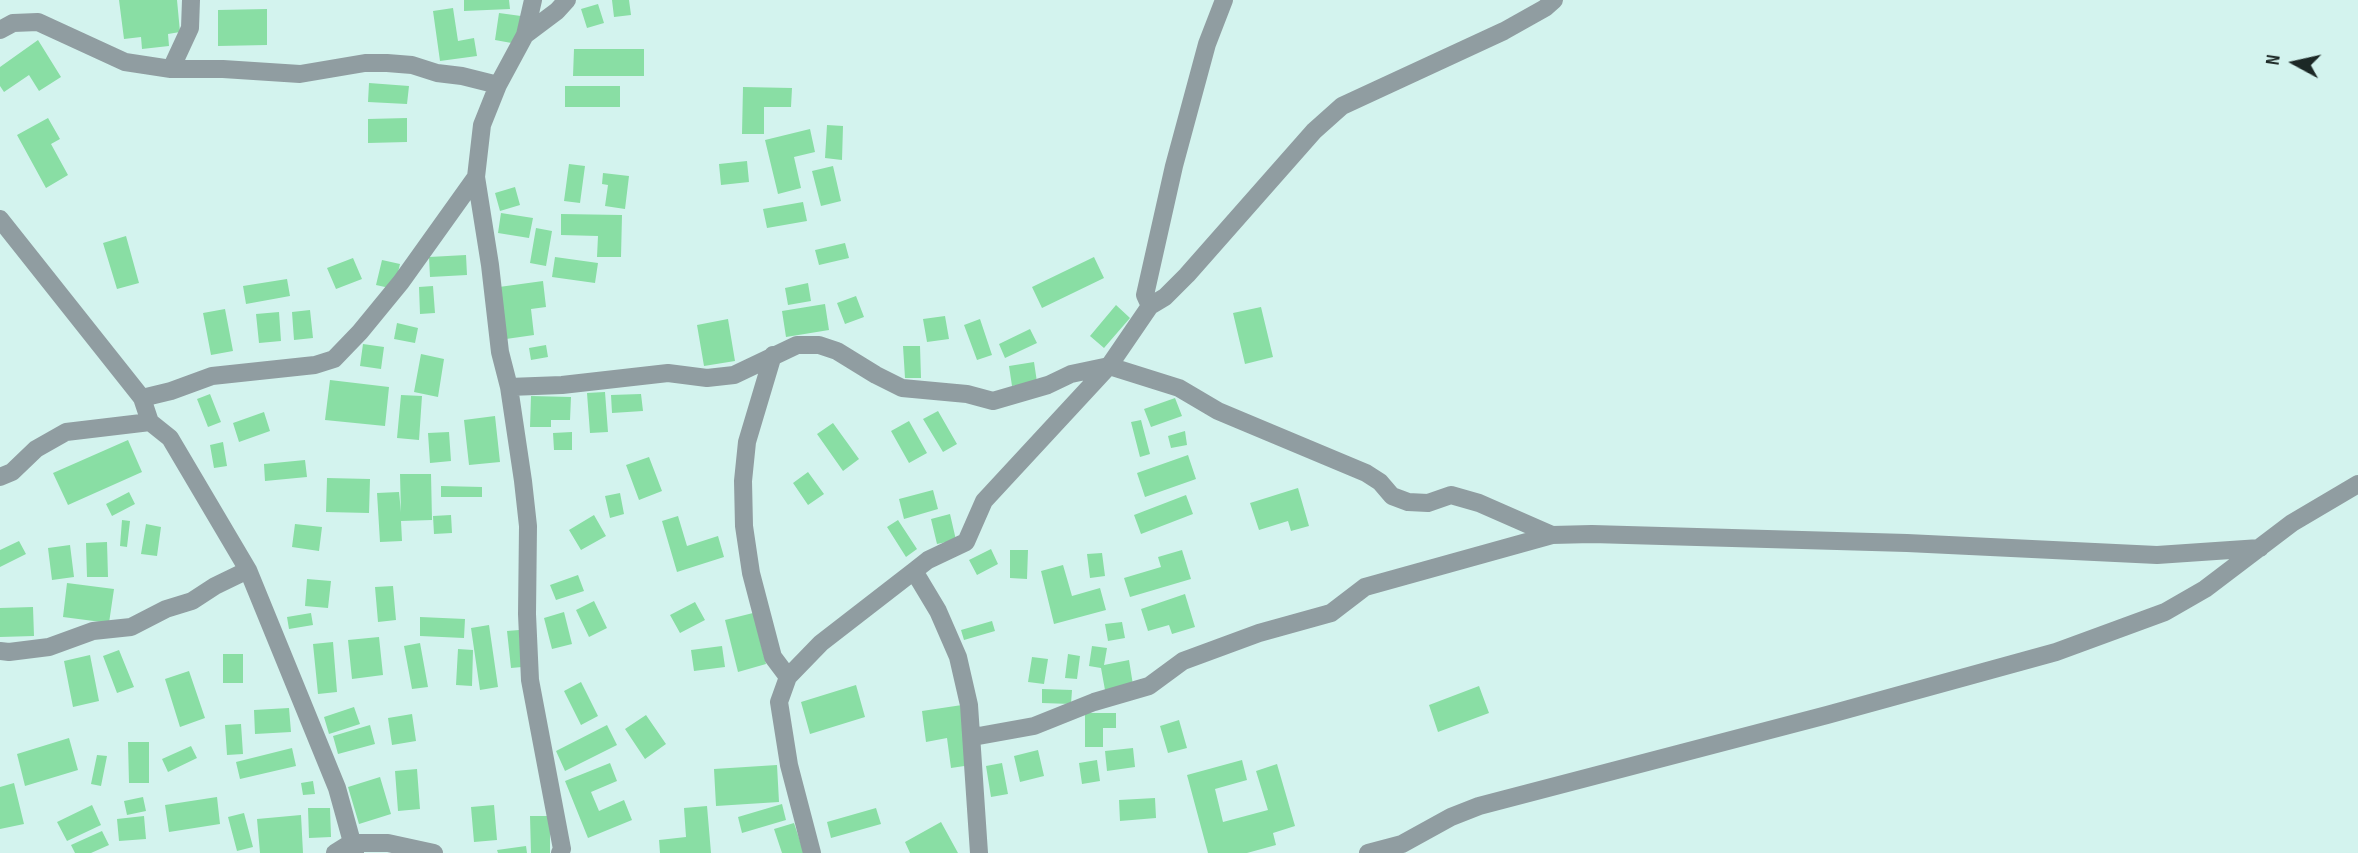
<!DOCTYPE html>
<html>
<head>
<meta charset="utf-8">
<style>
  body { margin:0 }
  #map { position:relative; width:2358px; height:853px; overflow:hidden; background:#d3f3ee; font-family:"Sofia Sans Condensed",sans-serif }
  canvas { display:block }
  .north { position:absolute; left:2260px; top:28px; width:70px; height:70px; -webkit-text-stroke:5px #d3f3ee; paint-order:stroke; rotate:278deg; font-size:19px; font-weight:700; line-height:28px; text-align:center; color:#1c2826 }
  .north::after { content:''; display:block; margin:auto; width:24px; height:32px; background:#1c2826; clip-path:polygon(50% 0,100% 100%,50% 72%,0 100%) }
</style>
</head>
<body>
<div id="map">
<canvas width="2358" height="853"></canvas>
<div class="north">N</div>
</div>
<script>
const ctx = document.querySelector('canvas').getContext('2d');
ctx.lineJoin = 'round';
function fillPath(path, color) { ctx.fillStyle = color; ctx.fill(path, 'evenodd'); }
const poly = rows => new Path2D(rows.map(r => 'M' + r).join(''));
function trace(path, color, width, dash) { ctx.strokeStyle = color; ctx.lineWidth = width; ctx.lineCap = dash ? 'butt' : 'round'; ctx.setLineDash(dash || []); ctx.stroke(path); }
fillPath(poly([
  [119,0,177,0,180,32,168,34,169,46,142,49,141,37,124,39],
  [464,0,509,0,510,9,464,11],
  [612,0,629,0,631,15,614,17],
  [598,4,604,23,587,28,581,9],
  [453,8,458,41,474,38,477,56,440,61,433,11],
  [267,9,267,45,218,46,218,10],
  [499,13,521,16,517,44,495,40],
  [38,40,61,77,39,91,29,75,4,92,0,86,0,67],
  [574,49,644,49,644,76,573,76],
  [369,83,409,86,407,104,368,102],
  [565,86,620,86,620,107,565,107],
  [743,87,792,88,791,107,764,107,764,134,742,134],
  [48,118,60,139,51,144,68,175,46,188,17,135],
  [407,118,407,142,368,143,368,119],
  [827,125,843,126,842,160,825,158],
  [810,129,815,152,794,157,801,188,778,194,765,140],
  [747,161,749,182,721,185,719,164],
  [569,164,585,166,580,203,564,201],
  [833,166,841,201,821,206,812,171],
  [603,173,629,176,625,209,605,206,608,185,602,184],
  [515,187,520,205,500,211,495,193],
  [803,202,807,221,767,228,763,209],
  [501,213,533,218,529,238,498,233],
  [561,214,622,215,621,257,597,257,598,236,561,235],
  [536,228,552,231,546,266,530,263],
  [126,236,139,283,117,289,103,243],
  [845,243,849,258,819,265,815,250],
  [466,255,467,275,430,277,429,257],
  [555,257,598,263,595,283,552,277],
  [1094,257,1104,278,1042,308,1032,287],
  [353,258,362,279,336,289,327,268],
  [382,260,400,264,394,289,376,285],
  [287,279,290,296,246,304,243,286],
  [543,281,546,307,531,309,534,335,506,339,499,287],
  [808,283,811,301,788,305,785,288],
  [433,286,435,313,420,314,419,287],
  [856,296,864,317,845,324,837,303],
  [825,304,829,330,786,337,782,311],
  [1116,305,1130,318,1104,348,1090,336],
  [1261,307,1273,357,1245,364,1233,313],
  [225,309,233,351,211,355,203,313],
  [310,310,313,338,294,340,292,312],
  [279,312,281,341,259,343,256,314],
  [945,316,949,339,927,342,923,319],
  [728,319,735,361,704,366,697,325],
  [980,319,992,355,977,360,964,325],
  [397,323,418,328,415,343,394,339],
  [1030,329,1037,343,1005,358,999,344],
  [363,344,384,347,381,369,360,366],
  [546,345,548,357,531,360,529,348],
  [903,346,920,346,921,378,905,378],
  [421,354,444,359,438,397,414,392],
  [1034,362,1037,382,1012,386,1009,366],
  [330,380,389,387,385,426,325,420],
  [605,392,608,432,590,433,587,393],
  [210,394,221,422,208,427,197,399],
  [641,394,643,411,612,413,611,395],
  [401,395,422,396,419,440,397,438],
  [531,396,571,397,570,420,551,420,551,427,530,427],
  [1175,398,1182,416,1151,427,1144,409],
  [938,411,957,444,943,452,923,419],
  [264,412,270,431,239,442,233,423],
  [495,416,500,462,469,465,464,420],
  [1141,420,1150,454,1140,457,1131,422],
  [909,421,927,453,909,463,891,431],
  [833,423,859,459,843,471,817,434],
  [1185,431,1187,445,1171,448,1168,436],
  [449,432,451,461,430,463,428,433],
  [572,432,572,450,554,450,553,433],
  [128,440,142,472,68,505,53,473],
  [223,442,227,466,214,468,210,445],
  [1188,455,1196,479,1145,497,1137,473],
  [649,457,662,491,639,500,626,465],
  [305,460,307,477,265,481,264,464],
  [808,472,824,494,808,505,793,483],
  [400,474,431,474,432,520,401,521,402,541,380,542,377,493,399,492,401,512],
  [327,478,370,479,369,513,326,512],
  [441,486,482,487,482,497,441,497],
  [1298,488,1309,526,1291,531,1288,521,1259,530,1250,503],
  [933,490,938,509,904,519,899,499],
  [129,492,135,504,112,516,106,504],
  [620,493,624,514,610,518,605,496],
  [1186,495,1193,514,1141,534,1134,515],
  [950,514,956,540,937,544,931,519],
  [451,515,452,533,434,534,433,516],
  [594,515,606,536,581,550,569,530],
  [678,516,687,546,718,536,724,557,677,572,662,521],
  [122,520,130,521,127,547,120,546],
  [898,520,917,549,906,557,887,527],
  [146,524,161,527,157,556,141,554],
  [295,524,322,527,319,551,292,547],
  [19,541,26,554,0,567,0,550],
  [107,542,108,577,87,577,86,543],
  [70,545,74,577,52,580,48,548],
  [991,549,998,564,977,575,969,560],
  [1010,550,1028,550,1027,579,1010,578],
  [1182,550,1191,579,1130,597,1124,578,1161,567,1158,557],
  [1102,553,1105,576,1090,578,1087,554],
  [1063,565,1072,596,1100,588,1106,610,1054,624,1041,571],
  [578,575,584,591,556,600,550,585],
  [307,579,331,581,328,608,305,606],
  [67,583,114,589,109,623,63,617],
  [393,586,396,620,378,622,375,587],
  [1185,594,1195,627,1172,634,1169,625,1148,631,1141,609],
  [594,601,607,628,589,637,576,610],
  [695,602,705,620,680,633,670,615],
  [33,607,34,636,0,637,0,608],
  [564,612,572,644,552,649,544,618],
  [311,613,313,625,289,629,287,617],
  [753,613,766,664,738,672,725,620],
  [420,617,465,619,464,638,420,636],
  [992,621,995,631,964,640,961,630],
  [1122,622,1125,638,1108,641,1105,624],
  [489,625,498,687,480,690,471,628],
  [519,630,522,667,511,668,507,631],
  [379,637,383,675,352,679,348,640],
  [333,642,337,692,318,694,313,644],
  [420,643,428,687,412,689,404,646],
  [722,646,725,667,694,671,691,650],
  [1092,646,1107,648,1104,665,1129,660,1133,685,1105,690,1101,668,1089,666],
  [458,649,473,650,472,686,456,685],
  [119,650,134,687,117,693,103,656],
  [223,654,243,654,243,683,223,683],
  [1068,654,1080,656,1077,679,1065,678],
  [90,655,99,701,73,707,64,661],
  [1032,657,1048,659,1044,684,1028,682],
  [189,671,205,718,180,727,165,679],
  [581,682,598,716,581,725,564,691],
  [856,685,865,717,810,734,801,702],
  [1479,686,1489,713,1438,732,1429,705],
  [1042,689,1072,690,1071,704,1042,703],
  [962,705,971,765,951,768,947,738,926,742,922,711],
  [354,707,360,724,329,734,324,717],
  [289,708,291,732,255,734,254,710],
  [1085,713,1116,713,1116,728,1103,728,1103,747,1085,747],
  [412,714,416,741,392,745,388,718],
  [646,715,666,744,645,759,625,729],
  [1179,720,1187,748,1168,753,1160,726],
  [241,724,243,754,227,755,225,725],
  [370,725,375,744,338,754,333,736],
  [607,725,617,745,565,771,556,751],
  [69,738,78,770,25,786,17,754],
  [128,742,149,742,149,783,129,783],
  [191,746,197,758,168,772,162,759],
  [292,748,296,766,240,779,236,762],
  [1133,748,1135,767,1107,771,1105,751],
  [1038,750,1044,776,1020,782,1014,756],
  [97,755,107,756,101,786,91,784],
  [1097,760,1100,781,1082,784,1079,763],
  [1242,760,1247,780,1215,789,1223,822,1268,810,1256,771,1277,764,1295,826,1273,833,1276,845,1247,853,1208,853,1187,775],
  [610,763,617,781,591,792,599,811,624,800,632,820,588,838,565,781],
  [1002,763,1008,794,991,797,986,766],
  [777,765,779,802,716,806,714,769],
  [417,769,420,809,398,811,395,771],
  [380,777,391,814,359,824,348,787],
  [313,781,315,794,303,795,301,783],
  [14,783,24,824,0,829,0,787],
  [143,797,146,811,127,815,124,801],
  [217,797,220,824,169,832,165,805],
  [1155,798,1156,818,1120,821,1119,800],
  [782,804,786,820,742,833,738,817],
  [92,805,101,825,67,841,57,822],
  [494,805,497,840,474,842,471,807],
  [707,806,711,853,660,853,659,840,686,837,684,808],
  [308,808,330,808,331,837,309,838],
  [876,808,881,824,831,838,827,822],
  [244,813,253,847,237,851,228,817],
  [301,815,303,853,260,853,257,819],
  [144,816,146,839,119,841,117,819],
  [530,816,550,816,550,853,531,853],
  [941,822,958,853,910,853,905,842],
  [794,823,804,853,782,853,774,829],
  [102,831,109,845,91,853,75,853,71,845],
  [526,846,527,853,498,853,497,850]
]), '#89dea4');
trace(poly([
  [533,0,525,35,498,85,482,125,476,177,490,265,500,352,509,387,523,481,528,526,527,614,530,680,562,849,560,853],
  [0,30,13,23,38,22,125,62,171,69,223,69,300,74,365,63,387,63,412,65,437,73,462,76,498,85],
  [525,35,557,11,567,0],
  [171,69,190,28,191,0],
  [0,219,142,398,150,422,170,438,248,570,337,788,355,853],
  [1150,306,1145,295,1174,166,1207,44,1224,0],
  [773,355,747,442,743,481,744,526,751,573,773,657,788,677],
  [509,387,562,385,668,373,707,378,734,375,797,345,819,345,837,351,876,375,902,388,967,394,993,401,1048,385,1071,374,1109,366,1179,388,1218,411,1366,473,1380,482,1392,496,1408,502,1428,503,1451,495,1479,503,1552,535],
  [142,398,171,391,212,376,315,365,334,359,360,332,401,282,476,177],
  [0,477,12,472,36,449,66,432,150,422],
  [914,571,938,611,958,657,969,705,979,853],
  [0,651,9,652,49,647,93,631,131,627,166,609,192,601,215,586,248,570],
  [973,737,1034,726,1094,702,1149,686,1183,661,1259,633,1331,613,1365,587,1552,535,1592,534,1907,543,2157,555,2260,548],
  [335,853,351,843,388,843,434,853],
  [812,853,789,765,779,702,788,677,821,643,914,571,928,560,966,542,984,501,1109,366,1150,306,1165,297,1187,275,1314,131,1342,106,1504,31,1545,8,1554,0],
  [1368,853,1402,844,1451,817,1479,806,1827,715,2056,652,2165,612,2205,589,2292,523,2358,484]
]), '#909da1', 18);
</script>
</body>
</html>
